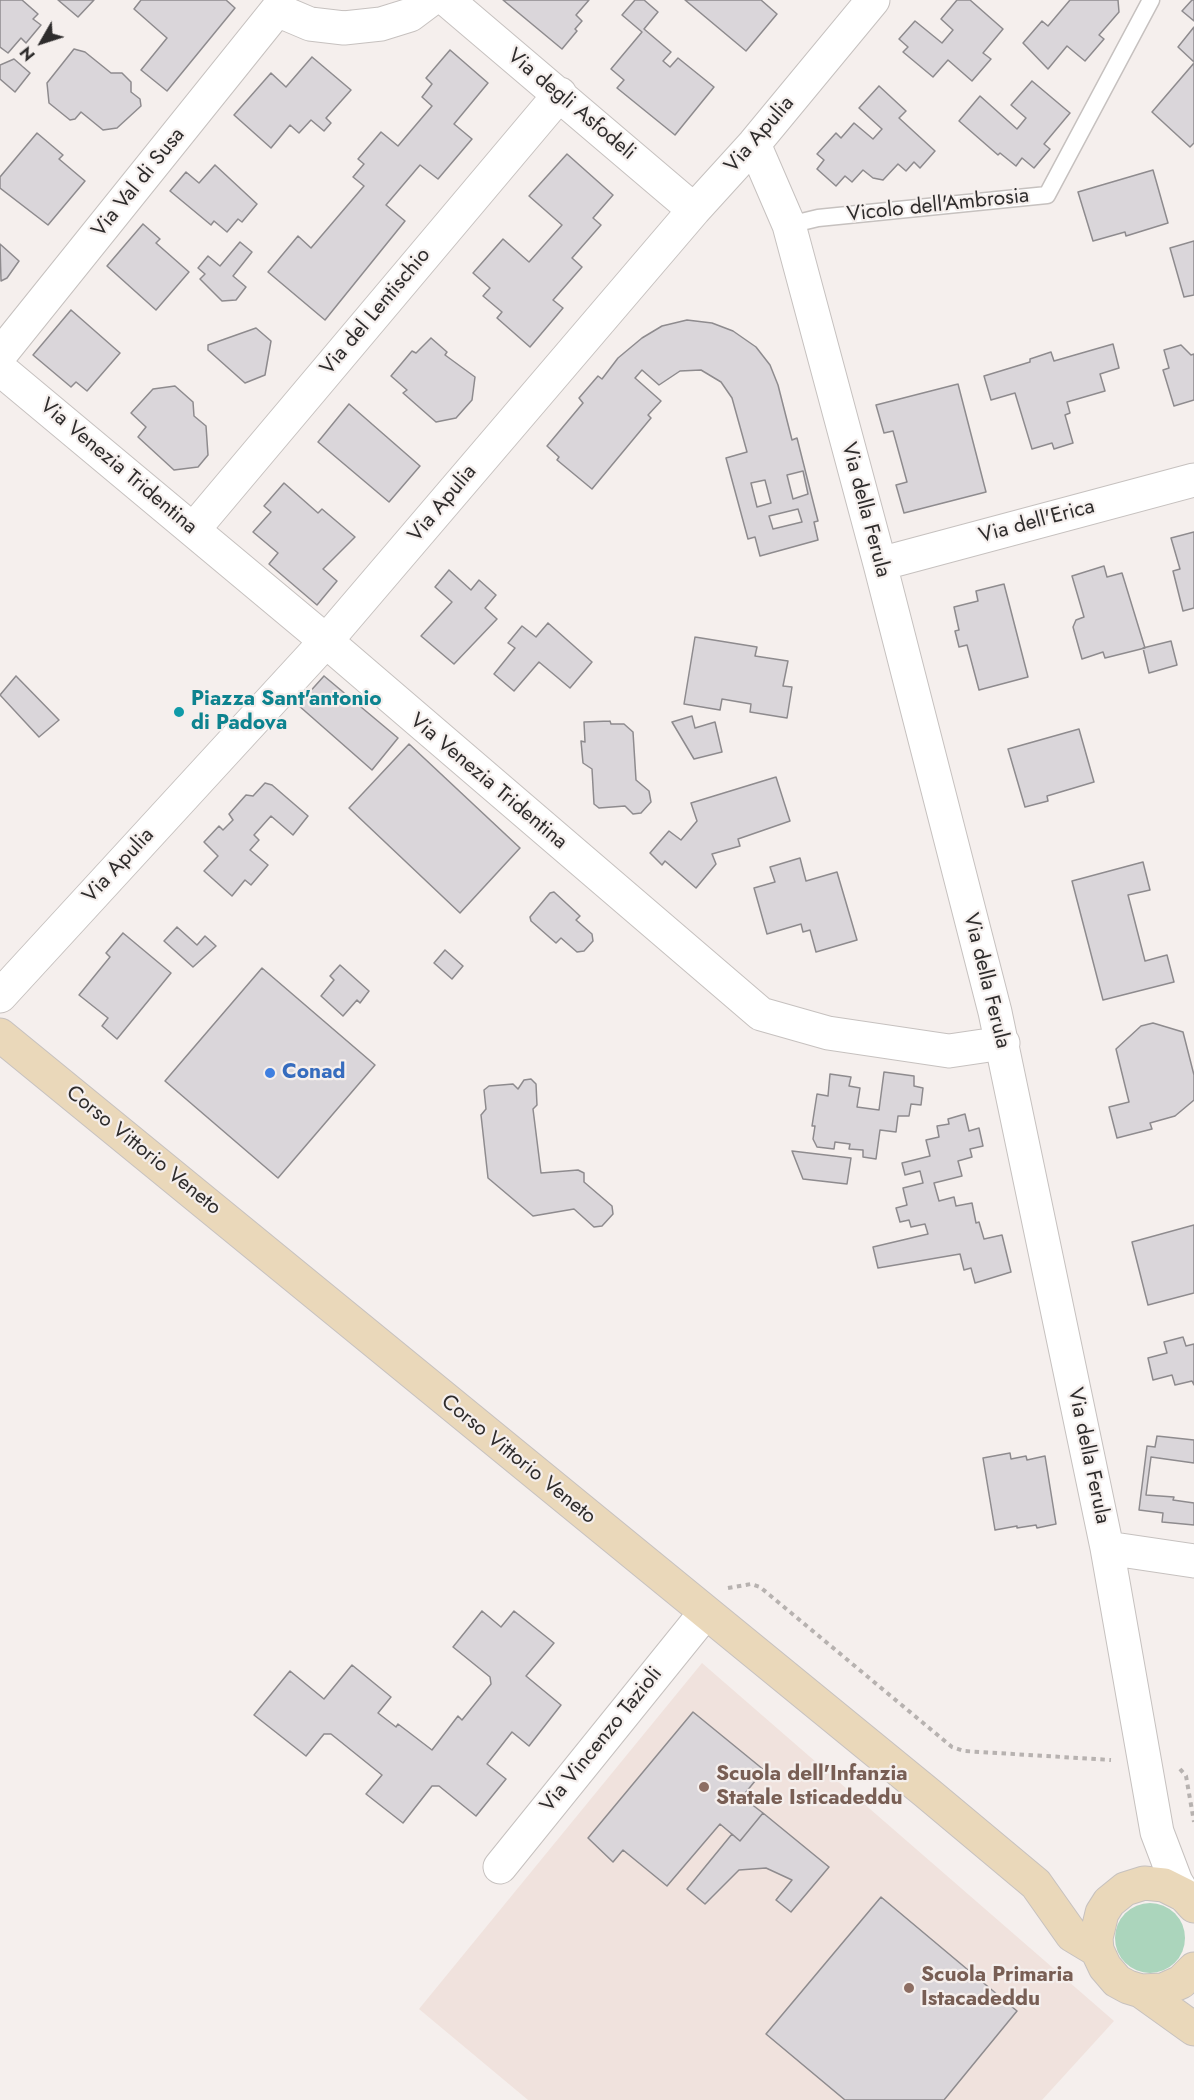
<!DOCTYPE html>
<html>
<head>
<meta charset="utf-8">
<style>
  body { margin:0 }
  #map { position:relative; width:1194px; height:2100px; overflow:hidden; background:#f5efed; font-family:Jost,sans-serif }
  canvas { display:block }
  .north { position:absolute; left:12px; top:12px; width:60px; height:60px; -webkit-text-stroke:4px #f5efed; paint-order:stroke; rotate:231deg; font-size:16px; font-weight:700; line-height:24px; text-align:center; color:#2e2c2c }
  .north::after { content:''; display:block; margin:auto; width:21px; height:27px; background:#2e2c2c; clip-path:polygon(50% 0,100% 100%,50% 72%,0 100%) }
</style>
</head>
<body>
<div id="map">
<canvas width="1194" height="2100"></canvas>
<div class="north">N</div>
</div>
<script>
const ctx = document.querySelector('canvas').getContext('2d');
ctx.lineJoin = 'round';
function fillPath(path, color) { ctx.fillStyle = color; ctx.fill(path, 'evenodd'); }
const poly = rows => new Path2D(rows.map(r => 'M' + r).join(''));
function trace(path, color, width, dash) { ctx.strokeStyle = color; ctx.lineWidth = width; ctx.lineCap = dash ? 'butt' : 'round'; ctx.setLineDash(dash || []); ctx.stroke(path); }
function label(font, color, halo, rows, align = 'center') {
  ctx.font = font + ' Jost,sans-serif'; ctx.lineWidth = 4.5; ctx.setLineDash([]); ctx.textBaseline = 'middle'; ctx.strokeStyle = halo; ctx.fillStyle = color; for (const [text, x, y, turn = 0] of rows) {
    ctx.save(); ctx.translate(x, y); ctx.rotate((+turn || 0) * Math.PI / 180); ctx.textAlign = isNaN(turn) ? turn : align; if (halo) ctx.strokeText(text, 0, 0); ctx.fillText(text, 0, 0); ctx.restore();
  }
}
fillPath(poly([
  [702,1663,1114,2021,1042,2100,528,2100,419,2009]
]), '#f0e2dd');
fillPath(poly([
  '1115 1938a35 35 0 1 1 70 0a35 35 0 1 1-70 0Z'
]), '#abd5bc');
const building = poly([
  [0,0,22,0,38,14,33,19,41,25,26,43,21,38,8,53,0,47,0,0],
  [58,0,94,0,78,17,58,0],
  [141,0,226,0,235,8,167,91,141,70,167,38,134,9,141,0],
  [503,0,589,0,576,15,582,21,575,29,577,31,562,49,503,0],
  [635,0,644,0,658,12,644,29,671,52,663,61,670,67,678,58,714,87,675,135,617,88,624,80,611,69,642,32,622,15,635,0],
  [685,0,761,0,777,14,746,51,685,0],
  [957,0,970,0,1003,29,983,53,991,59,972,81,948,60,933,77,903,52,908,47,899,39,915,21,942,43,953,30,941,19,957,0],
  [1070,0,1118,0,1119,12,1099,35,1104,39,1085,61,1067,46,1048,69,1023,43,1042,21,1048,26,1070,0],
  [1192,0,1194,0,1194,21,1182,11,1192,0],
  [1194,27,1194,62,1178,47,1194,27],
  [74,49,85,52,111,73,122,73,131,82,131,92,140,99,141,106,117,128,103,130,81,112,75,119,70,120,49,103,47,83,74,49],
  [450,50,488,83,454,124,472,139,438,179,420,165,386,205,405,221,325,320,268,272,298,236,311,248,364,186,353,177,364,164,358,159,381,132,398,146,432,106,422,97,432,84,426,78,450,50],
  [312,57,351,90,326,118,331,123,324,131,311,120,299,133,290,125,271,148,234,115,271,73,286,87,312,57],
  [14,59,30,73,15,92,0,79,0,65,14,59],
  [1194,63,1194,143,1190,147,1152,112,1194,63],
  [1032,81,1070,113,1044,144,1050,149,1034,168,1022,158,1016,166,1000,153,998,155,959,121,980,96,1017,129,1026,118,1011,105,1032,81],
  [879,86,906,111,899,118,935,151,920,168,914,162,906,171,898,164,883,180,873,178,863,170,852,182,845,176,836,186,817,169,824,160,817,154,836,133,841,138,854,123,873,139,882,129,859,108,879,86],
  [37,133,63,155,59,159,85,181,48,225,0,188,0,177,37,133],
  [567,154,613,195,593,218,601,225,572,258,582,267,553,300,563,308,530,347,497,318,502,312,483,296,490,288,473,273,503,239,529,262,562,225,529,196,567,154],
  [215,165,257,204,242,222,238,219,227,232,214,221,211,225,170,191,186,172,199,183,215,165],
  [1153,170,1168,223,1126,236,1125,232,1093,241,1078,192,1153,170],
  [143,224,160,239,156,243,189,272,156,310,107,266,143,224],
  [1194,241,1194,295,1184,297,1170,248,1194,241],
  [240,242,252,252,233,276,246,287,236,300,222,301,200,279,205,274,198,268,208,256,220,266,240,242],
  [0,244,19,261,7,278,1,281,0,244],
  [71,310,120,353,87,391,76,382,71,387,33,355,71,310],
  [687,320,712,323,733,331,756,347,770,365,778,385,792,440,797,438,818,521,814,522,818,540,760,556,755,537,748,539,726,458,747,452,732,398,721,382,701,370,680,371,659,385,642,370,635,378,661,401,648,415,651,418,592,489,557,460,559,457,547,446,583,403,579,398,598,376,602,379,618,358,642,338,662,326,687,320],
  [803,471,808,494,793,499,787,475,803,471],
  [765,480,771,503,757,507,751,483,765,480],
  [798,509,802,522,773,529,769,516,798,509],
  [256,328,271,341,265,375,245,383,208,350,208,345,256,328],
  [431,338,447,352,445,355,475,377,472,400,456,418,436,422,403,393,407,390,391,376,412,351,416,353,431,338],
  [1113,344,1119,368,1100,374,1105,391,1067,402,1070,413,1065,415,1073,443,1054,449,1052,443,1032,449,1015,393,991,400,984,376,1030,362,1030,359,1051,352,1054,361,1113,344],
  [1181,345,1191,355,1194,354,1194,400,1174,406,1163,370,1169,368,1164,350,1181,345],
  [958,384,986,492,904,513,896,485,907,482,893,431,884,433,876,405,958,384],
  [175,386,193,402,194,416,206,426,208,455,198,467,174,470,138,437,146,427,131,413,153,389,175,386],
  [349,404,420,466,389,502,318,442,349,404],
  [284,483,318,513,322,509,355,537,323,569,337,581,317,605,269,564,278,553,253,532,271,512,264,506,284,483],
  [1194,532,1194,608,1183,611,1173,571,1180,569,1171,538,1194,532],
  [1104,566,1107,577,1122,573,1145,648,1105,658,1103,652,1082,659,1073,627,1076,620,1084,617,1072,576,1104,566],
  [449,570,471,590,479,580,496,595,485,608,497,619,454,664,421,636,452,602,435,587,449,570],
  [1004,584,1028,677,979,690,967,645,959,647,955,631,959,630,954,607,978,601,976,591,1004,584],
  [548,623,592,662,570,688,539,662,514,691,494,674,515,648,508,643,522,626,536,637,548,623],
  [695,637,757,647,755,656,788,661,783,686,792,687,787,718,750,712,751,704,722,699,720,710,684,704,695,637],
  [1171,641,1177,665,1149,673,1143,648,1171,641],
  [16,676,59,720,39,737,0,695,16,676],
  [324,676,398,738,372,770,298,705,324,676],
  [692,716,695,728,715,722,722,752,694,759,672,722,692,716],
  [610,721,611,724,624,724,633,732,636,780,649,791,651,802,641,813,633,814,625,806,599,808,594,804,592,769,583,763,581,741,585,742,584,722,610,721],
  [1079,729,1094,782,1047,796,1048,801,1025,807,1008,749,1079,729],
  [409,744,520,848,460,913,349,808,409,744],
  [776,777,790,821,738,839,740,846,712,854,716,864,696,888,665,861,662,865,650,853,669,831,681,840,697,821,691,803,776,777],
  [265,783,272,785,308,816,293,835,271,816,254,835,259,840,250,850,268,865,251,885,245,880,232,896,204,871,218,856,204,842,219,826,223,830,233,820,229,814,246,795,253,796,265,783],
  [800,858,806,881,837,872,857,940,816,952,810,930,803,932,801,924,767,934,754,888,775,882,770,867,800,858],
  [1143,862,1150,890,1128,895,1145,961,1167,955,1174,982,1103,1000,1072,881,1143,862],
  [554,892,580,916,576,920,592,934,593,941,584,951,577,952,561,938,556,943,531,921,530,917,550,893,554,892],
  [177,927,197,945,205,936,216,946,193,967,164,941,177,927],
  [123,933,171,973,117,1039,102,1026,108,1018,79,995,110,957,106,953,123,933],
  [445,950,463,966,452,979,434,963,445,950],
  [340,965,369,991,360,1003,357,1000,343,1016,321,996,334,980,330,976,340,965],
  [262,968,375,1065,278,1178,165,1081,262,968],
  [1153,1023,1183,1032,1194,1075,1194,1100,1175,1116,1150,1123,1152,1129,1117,1138,1109,1107,1129,1102,1116,1049,1141,1026,1153,1023],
  [884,1072,914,1076,914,1086,923,1088,921,1105,911,1104,909,1116,898,1116,896,1132,880,1130,876,1159,863,1157,863,1150,849,1149,850,1144,835,1142,834,1149,817,1147,813,1139,815,1126,812,1126,817,1094,828,1096,830,1074,851,1077,849,1086,860,1088,857,1107,879,1110,884,1072],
  [531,1079,536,1084,537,1105,533,1109,541,1173,578,1170,584,1173,584,1182,612,1206,613,1214,602,1226,594,1227,574,1209,533,1216,488,1178,481,1115,486,1109,484,1090,489,1086,513,1084,518,1089,524,1080,531,1079],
  [965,1114,969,1131,979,1128,983,1146,970,1149,972,1157,958,1161,962,1176,934,1183,939,1201,954,1197,956,1206,972,1203,976,1223,979,1222,984,1239,1002,1235,1011,1272,975,1283,971,1268,964,1270,960,1254,878,1268,873,1247,928,1234,925,1224,911,1227,909,1220,900,1222,896,1208,907,1205,903,1188,923,1183,920,1171,905,1175,902,1163,930,1156,926,1140,939,1137,937,1126,949,1124,948,1119,965,1114],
  [792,1151,851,1158,847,1184,803,1179,792,1151],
  [1194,1225,1194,1293,1148,1305,1132,1242,1194,1225],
  [1183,1337,1186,1346,1194,1344,1194,1385,1192,1381,1175,1385,1172,1375,1153,1380,1148,1358,1167,1353,1164,1342,1183,1337],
  [1157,1436,1194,1440,1194,1463,1151,1457,1146,1495,1174,1497,1173,1500,1194,1503,1194,1525,1162,1522,1163,1513,1139,1510,1147,1446,1155,1447,1157,1436],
  [1010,1453,1011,1459,1026,1456,1027,1460,1045,1456,1056,1524,1037,1528,1036,1525,1017,1528,1017,1526,995,1530,983,1458,1010,1453],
  [482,1611,501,1627,514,1611,554,1643,526,1676,561,1705,529,1746,512,1732,487,1764,506,1779,476,1816,439,1786,432,1786,403,1823,366,1794,382,1775,331,1734,324,1734,306,1756,254,1715,290,1671,324,1699,352,1665,391,1697,378,1713,396,1727,398,1724,432,1750,458,1716,462,1720,491,1684,490,1677,453,1647,482,1611],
  [693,1712,764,1770,742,1797,763,1813,740,1841,720,1824,667,1886,623,1850,613,1862,588,1838,693,1712],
  [763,1813,829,1867,791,1912,776,1900,792,1880,766,1868,739,1870,705,1904,687,1889,732,1834,740,1841,763,1813],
  [881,1897,1017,2011,944,2100,845,2100,766,2034,881,1897]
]);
fillPath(building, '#dad6da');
trace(building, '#8e8b8e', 1.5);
const lane = poly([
  [789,225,818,218,1047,195,1151,0]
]);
const street = poly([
  [447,0,694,210],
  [277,10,310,24,344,28,381,24,410,15,430,0],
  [754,144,789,225,880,564,995,1012,1107,1548,1157,1832,1176,1882,1184,1895,1194,1897],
  [0,355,277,10],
  [0,369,326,641,761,1014,828,1033,949,1051,1003,1043],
  [193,530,560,94],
  [880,564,1194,480],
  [0,996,326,641,694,210,754,144,873,0],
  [1107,1548,1194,1561],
  [500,1867,705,1613]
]);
const secondary = poly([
  [0,1035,926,1792,1036,1884,1072,1935,1097,1950],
  [1194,1906,1184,1895,1164,1885,1144,1883,1125,1889,1109,1902,1102,1913,1096,1938,1097,1950,1105,1967,1117,1981,1128,1987,1141,1991,1163,1990,1181,1982,1194,1969],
  [1141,1991,1194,2029]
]);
trace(lane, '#c6c1bf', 19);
trace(street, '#c6c1bf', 35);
trace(secondary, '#c6c1bf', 35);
trace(poly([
  [728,1588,751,1584,760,1587,952,1747,964,1751,1111,1760],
  [1180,1769,1186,1776,1194,1822]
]), '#b7b2b0', 4, [4.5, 4.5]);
trace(lane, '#fff', 16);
trace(street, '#fff', 33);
trace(secondary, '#ead8ba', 33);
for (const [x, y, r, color] of [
  [179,712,6,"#0f9aa8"],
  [270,1073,6,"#3f7fe0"],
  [704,1787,6,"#8d6e63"],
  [909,1988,6,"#8d6e63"]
]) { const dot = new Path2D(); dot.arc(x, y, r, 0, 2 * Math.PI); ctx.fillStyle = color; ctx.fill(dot); trace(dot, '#f5efed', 2); }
label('21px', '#2e2c2c', '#f5efed', [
  ["Via degli Asfodeli",571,105,40],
  ["Via Apulia",760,135,-49],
  ["Via Val di Susa",139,183,-51],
  ["Vicolo dell'Ambrosia",938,206,-6],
  ["Via del Lentischio",376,312,-50],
  ["Via Venezia Tridentina",118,467,40],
  ["Via Apulia",443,504,-50],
  ["Via della Ferula",865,510,75],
  ["Via dell'Erica",1037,522,-15],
  ["Via Venezia Tridentina",488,782,40],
  ["Via Apulia",119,866,-47],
  ["Via della Ferula",986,981,76],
  ["Corso Vittorio Veneto",143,1151,39],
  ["Via della Ferula",1088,1456,78],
  ["Corso Vittorio Veneto",518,1460,39],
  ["Via Vincenzo Tazioli",602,1740,-51]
]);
label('bold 21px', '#0d838f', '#f5efed', [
  ["Piazza Sant'antonio",191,700],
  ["di Padova",191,724]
], 'left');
label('bold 21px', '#366cbe', '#f5efed', [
  ["Conad",282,1073]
], 'left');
label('bold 21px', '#785e54', '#f5efed', [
  ["Scuola dell'Infanzia",716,1775],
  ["Statale Isticadeddu",716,1799],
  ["Scuola Primaria",921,1976],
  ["Istacadeddu",921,2000]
], 'left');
</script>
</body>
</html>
